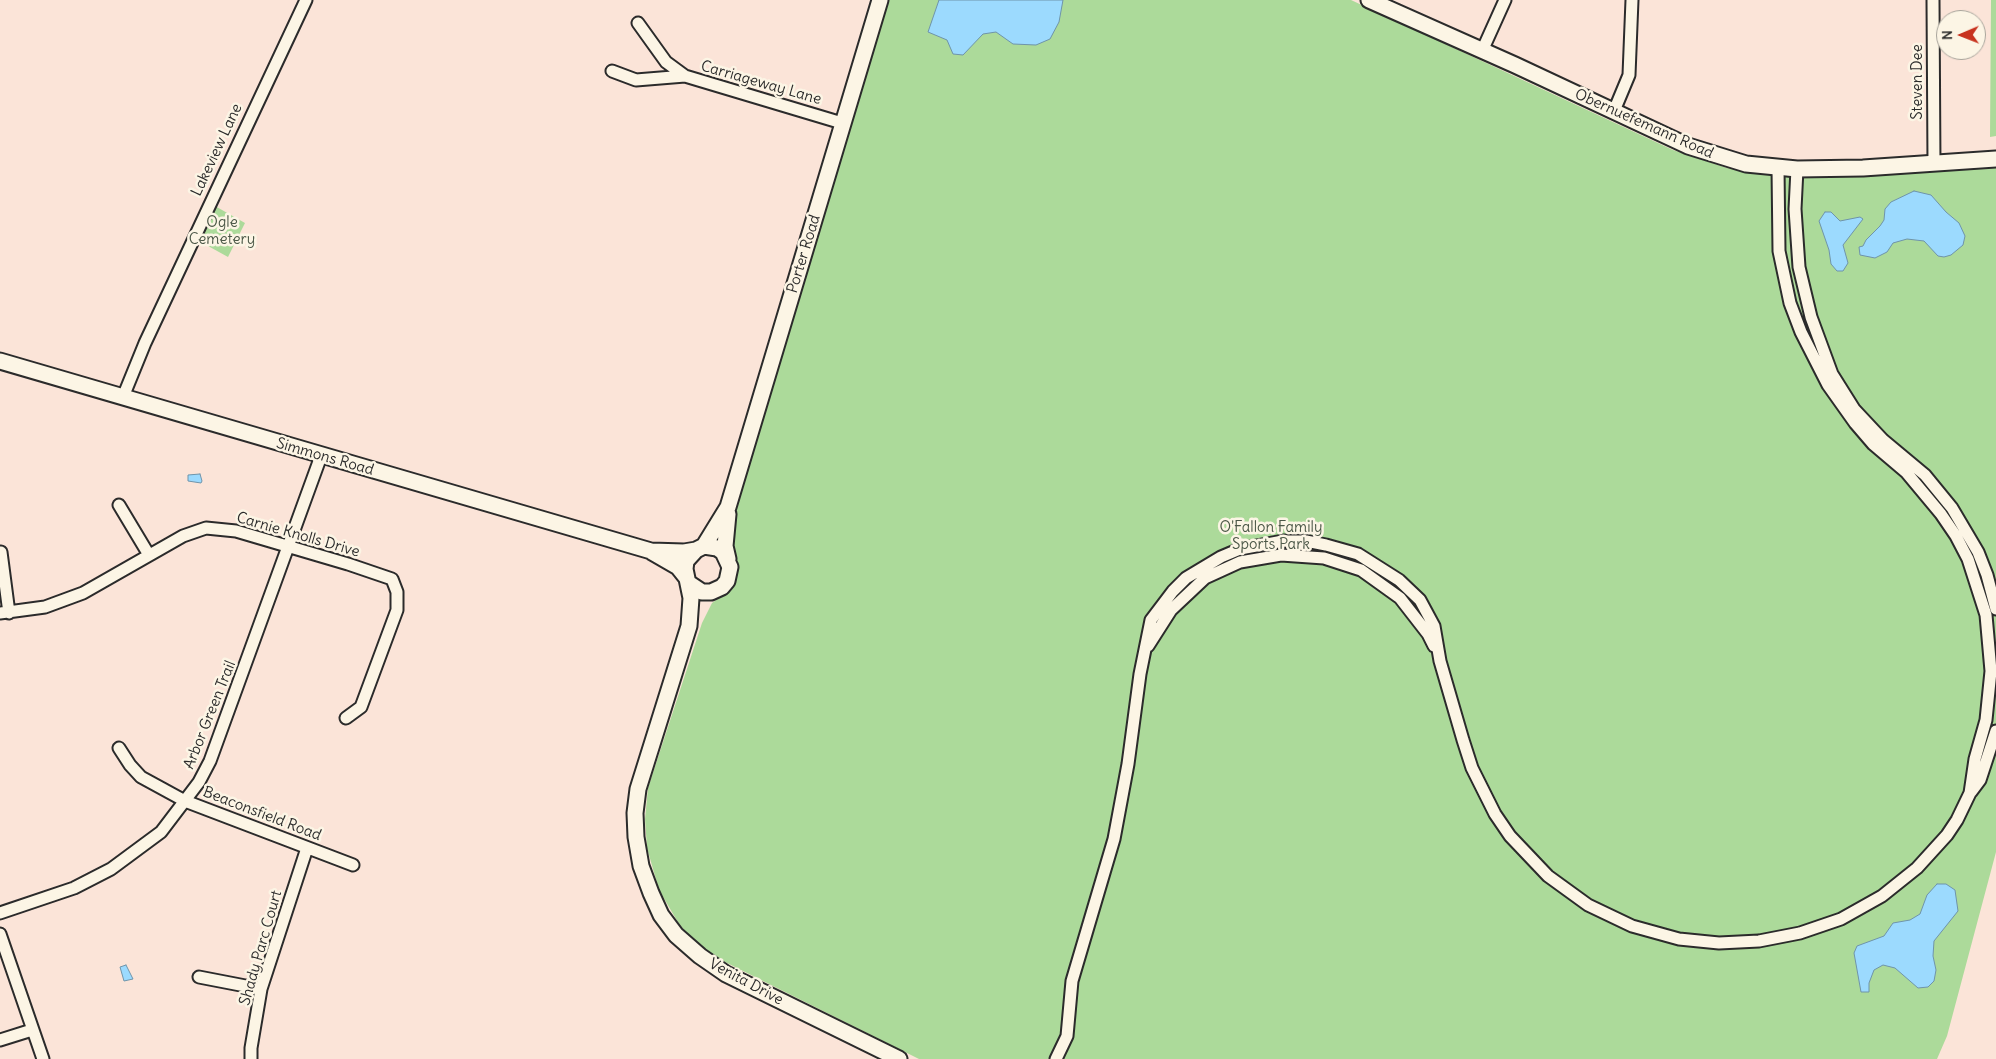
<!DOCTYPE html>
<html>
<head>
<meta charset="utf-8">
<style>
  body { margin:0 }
  #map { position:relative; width:1996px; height:1059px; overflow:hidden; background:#fbe4d8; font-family:Delius,sans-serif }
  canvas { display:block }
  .north { position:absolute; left:1936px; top:10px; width:50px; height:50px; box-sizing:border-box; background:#fcf5e5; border:1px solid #a8a49b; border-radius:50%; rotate:269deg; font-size:14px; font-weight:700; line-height:20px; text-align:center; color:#2b2b2b }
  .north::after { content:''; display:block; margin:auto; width:18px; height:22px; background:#c8321e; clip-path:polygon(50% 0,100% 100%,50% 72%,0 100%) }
</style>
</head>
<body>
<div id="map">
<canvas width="1996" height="1059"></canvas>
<div class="north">N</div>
</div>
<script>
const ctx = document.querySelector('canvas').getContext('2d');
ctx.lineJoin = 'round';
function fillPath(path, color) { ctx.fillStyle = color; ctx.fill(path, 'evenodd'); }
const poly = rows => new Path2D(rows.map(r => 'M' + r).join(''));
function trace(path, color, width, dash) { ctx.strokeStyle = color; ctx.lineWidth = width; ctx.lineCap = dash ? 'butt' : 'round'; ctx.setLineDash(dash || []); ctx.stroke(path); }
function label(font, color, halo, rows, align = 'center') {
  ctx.font = font + ' Delius,sans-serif'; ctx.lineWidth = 5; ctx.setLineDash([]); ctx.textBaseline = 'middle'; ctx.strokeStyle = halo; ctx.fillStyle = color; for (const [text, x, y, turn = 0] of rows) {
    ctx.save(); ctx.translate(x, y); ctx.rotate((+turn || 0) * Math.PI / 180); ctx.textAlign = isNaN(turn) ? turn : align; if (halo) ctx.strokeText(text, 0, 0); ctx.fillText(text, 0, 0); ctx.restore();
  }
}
fillPath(poly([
  [888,0,1351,0,1673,150,1727,168,1776,176,1827,177,1996,167,1996,852,1947,1036,1937,1059,919,1059,701,950,679,924,659,890,647,848,645,819,648,788,702,623,712,603,733,587,737,574,736,559,730,544,731,523],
  [1991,0,1996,0,1996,136,1990,137],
  [215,206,245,223,228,257,199,241]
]), '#acda9a');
const water = poly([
  [939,0,1063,0,1059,22,1050,39,1036,45,1013,44,996,32,983,34,963,55,953,54,947,40,928,32,939,0],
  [1914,191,1931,195,1946,212,1959,223,1965,236,1963,245,1951,255,1944,257,1938,256,1924,241,1907,239,1893,243,1887,252,1875,258,1860,255,1859,247,1863,246,1866,240,1880,226,1884,220,1885,209,1891,202,1914,191],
  [1825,212,1831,212,1840,221,1860,217,1863,219,1843,245,1848,263,1843,271,1837,271,1831,264,1829,250,1819,221,1825,212],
  [200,474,202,481,201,483,188,481,188,475,200,474],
  [1937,884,1946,884,1955,890,1958,911,1934,941,1933,956,1936,970,1934,981,1928,987,1918,988,1895,968,1883,965,1874,970,1869,983,1869,992,1861,992,1854,953,1857,946,1884,936,1893,923,1910,920,1920,914,1927,895,1937,884],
  [126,965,133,979,124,981,120,967,126,965]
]);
fillPath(water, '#9cdafe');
trace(water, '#6f94aa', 1);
const street = poly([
  [1933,0,1934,164],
  [638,23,666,62,685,76],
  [1482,51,1505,0],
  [612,71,636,80,685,76,842,123],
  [1614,111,1629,75,1632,0],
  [1797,169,1795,209,1799,267,1811,317,1832,374,1854,409,1883,440,1925,475,1952,508,1978,552,1987,575,1996,609],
  [123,397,145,343,306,0],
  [119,505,149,555],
  [1,552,9,613],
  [0,613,45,607,83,593,183,536,206,528,236,531,348,564,392,579,397,592,397,610,361,707,346,718],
  [1148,646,1171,610,1205,578,1240,562,1281,555,1324,558,1361,570,1400,598,1428,634,1434,646],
  [119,748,130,765,141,777,185,801,353,865],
  [1971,792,1980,780,1996,731],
  [0,913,74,888,111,869,161,832,199,782,210,761,321,456],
  [0,934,43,1059],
  [199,977,261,989],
  [0,1040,32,1030],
  [251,1059,251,1048,261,989,307,848],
  [1056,1059,1067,1036,1072,981,1114,839,1128,764,1140,674,1151,620,1173,591,1186,578,1221,557,1240,549,1283,541,1306,541,1326,545,1358,554,1399,580,1420,600,1434,626,1440,661,1463,740,1472,768,1495,814,1510,836,1548,876,1588,905,1632,926,1679,939,1719,943,1759,941,1800,933,1841,919,1882,896,1917,868,1947,835,1957,820,1970,793,1975,759,1986,720,1991,671,1986,615,1968,559,1956,536,1941,514,1906,472,1873,444,1855,423,1828,385,1801,332,1790,303,1779,251,1778,168]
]);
const secondary = poly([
  [1369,0,1515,65,1688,146,1746,164,1797,169,1863,168,1996,159],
  [0,361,651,551,684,552,696,550],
  [728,514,725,546,728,559],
  [704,546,728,507,880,0],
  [652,552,678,567,686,577],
  [690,584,702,592,711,592,722,587,727,581,730,567,723,552,717,548,704,546,696,550,686,561,685,569,691,598,689,626,638,789,635,813,636,837,641,866,651,893,661,915,676,935,700,956,726,974,899,1059]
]);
trace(street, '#2b2b2b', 15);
trace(secondary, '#2b2b2b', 19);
trace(street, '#fcf5e5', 11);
trace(secondary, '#fcf5e5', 15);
label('15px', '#2b2b2b', '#fcf5e5', [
  ["Steven Dee",1918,82,-90],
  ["Carriageway Lane",761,83,16],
  ["Obernuefemann Road",1644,124,24],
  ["Lakeview Lane",217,150,-65],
  ["Porter Road",804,254,-73],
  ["Simmons Road",325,457,16],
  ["Carnie Knolls Drive",298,535,16],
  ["Arbor Green Trail",210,715,-68],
  ["Beaconsfield Road",262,814,21],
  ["Shady Parc Court",261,948,-74],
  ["Venita Drive",746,982,28]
]);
label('15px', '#4b5747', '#fcf5e5', [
  ["Ogle",222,223],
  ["Cemetery",222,240],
  ["O'Fallon Family",1271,528],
  ["Sports Park",1271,545]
]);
</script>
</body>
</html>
